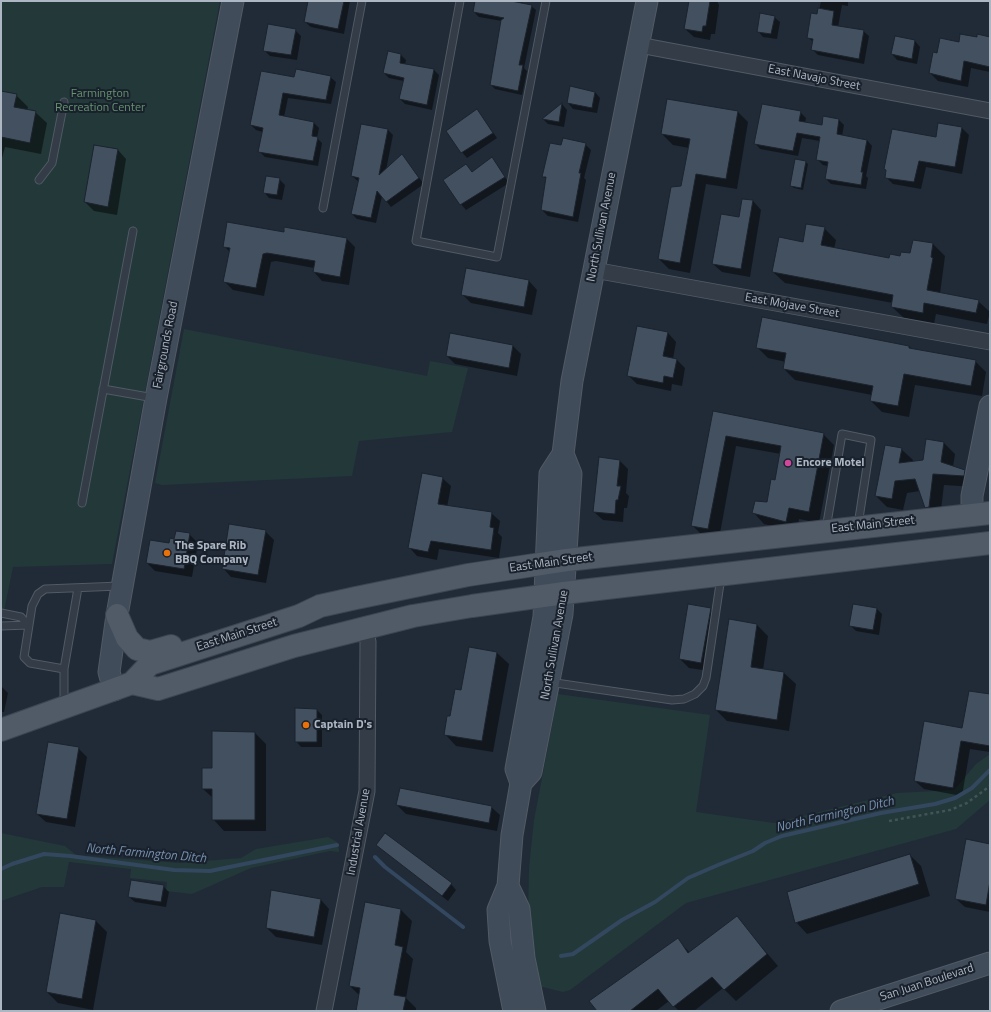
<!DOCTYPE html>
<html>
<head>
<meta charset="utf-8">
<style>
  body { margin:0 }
  #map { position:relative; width:991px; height:1012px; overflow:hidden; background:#202b37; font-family:"Titillium Web",sans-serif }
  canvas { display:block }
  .frame { position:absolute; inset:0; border:2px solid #adb7c4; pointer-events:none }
</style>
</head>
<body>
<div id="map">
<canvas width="991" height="1012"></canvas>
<div class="frame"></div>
</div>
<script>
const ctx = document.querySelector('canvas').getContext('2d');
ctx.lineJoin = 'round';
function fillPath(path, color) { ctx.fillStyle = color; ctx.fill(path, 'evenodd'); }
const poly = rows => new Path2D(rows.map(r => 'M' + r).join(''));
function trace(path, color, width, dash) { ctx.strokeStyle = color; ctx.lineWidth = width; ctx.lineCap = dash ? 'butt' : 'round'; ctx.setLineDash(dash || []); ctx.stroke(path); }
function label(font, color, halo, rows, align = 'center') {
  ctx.font = font + ' "Titillium Web",sans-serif'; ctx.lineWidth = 4; ctx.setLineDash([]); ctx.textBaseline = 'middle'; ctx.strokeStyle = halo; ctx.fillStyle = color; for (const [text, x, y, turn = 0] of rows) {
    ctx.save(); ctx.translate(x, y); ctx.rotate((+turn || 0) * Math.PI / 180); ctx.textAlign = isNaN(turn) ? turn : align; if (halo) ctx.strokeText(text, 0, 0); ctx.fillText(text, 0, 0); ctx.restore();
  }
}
fillPath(poly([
  [1,1,220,1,112,564,13,567,2,621],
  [184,329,427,376,430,361,468,368,452,432,359,441,352,476,162,485,155,483],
  [558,694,710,715,696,812,774,823,897,793,954,790,976,764,990,754,990,800,956,829,686,903,570,990,563,992,543,987,538,988,528,914,529,868,534,820],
  [1,833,65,846,76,855,179,863,241,858,256,849,328,837,337,842,339,850,339,852,330,851,251,868,192,894,166,891,167,882,130,878,131,869,69,862,64,887,42,887,1,901]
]), '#233839');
fillPath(poly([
  [309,1,350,1,344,34,311,27,305,22],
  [476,1,523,1,522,4,531,6,536,10,524,68,527,71,522,95,495,89,491,85,502,21,479,17,474,12],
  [690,1,717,1,719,5,715,34,711,34,710,40,694,37,685,29],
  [821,1,848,1,848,6,842,5,838,27,863,31,869,36,864,64,818,55,812,49,813,42,808,37,818,16],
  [774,17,780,22,777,39,763,37,758,31],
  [295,30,301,36,297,60,270,56,264,50],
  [895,37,915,41,920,47,917,64,897,60,892,54],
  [977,38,990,38,990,72,971,68,968,87,938,81,930,73,938,54,960,43],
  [401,55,406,60,405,65,434,70,439,75,432,110,405,104,400,99,404,81,389,78,384,73],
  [330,77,336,82,331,104,288,98,284,117,314,123,319,128,317,138,322,143,318,166,265,157,259,151,263,132,256,130,251,125,295,78],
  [1,92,16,95,28,107,27,110,35,112,47,123,41,154,5,147,2,158,1,158],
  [595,92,600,98,597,113,573,109,568,103],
  [562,104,567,110,564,127,548,124,543,119],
  [477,110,497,138,467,158,462,152],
  [738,112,748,122,737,189,706,184,690,273,669,269,659,259,682,187,689,148,673,145,662,134],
  [800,112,806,118,805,123,823,126,839,120,844,125,842,136,867,140,872,146,866,176,868,178,866,189,831,184,826,179,828,166,823,165,817,159,820,141,802,138,798,156,760,149,755,143],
  [939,124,962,128,969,135,962,174,926,167,921,189,893,184,886,177,937,139],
  [361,125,388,130,393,135,386,170,406,161,424,184,391,207,382,196,376,223,357,219,352,214,359,182,352,176],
  [585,144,591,150,584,178,586,180,578,222,548,216,542,210,547,180,543,176,562,147],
  [118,150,126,159,117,215,94,211,85,202],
  [492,158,509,183,466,210,461,204,466,166,473,173],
  [805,162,808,164,803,190,794,188,791,186],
  [279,179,285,185,282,200,269,198,264,192],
  [753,201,761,210,750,277,722,272,713,264,739,218],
  [824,228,836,240,834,249,890,259,911,255,914,241,933,244,945,256,940,294,978,301,990,312,987,324,936,314,934,324,904,318,892,307,893,303,785,283,773,272,804,243],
  [284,233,347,239,355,247,349,285,322,281,314,272,314,268,276,261,271,262,264,296,233,290,224,281,230,252,224,246],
  [529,281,537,290,532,315,471,303,462,294],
  [668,333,676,342,673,359,677,360,685,368,682,386,672,384,671,391,637,384,628,375],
  [513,346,521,354,517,376,455,364,447,356],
  [909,346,912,350,975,361,986,372,982,396,915,385,909,417,882,412,871,401,872,395,795,380,784,369,786,362,768,358,757,347],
  [714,413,823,434,834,445,819,523,799,519,797,532,764,524,754,513,768,503,776,481,781,454,736,446,719,539,703,536,692,525],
  [944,443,955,454,953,467,964,471,976,483,975,487,944,485,940,518,937,519,925,507,920,491,907,493,903,510,887,507,876,496,901,449,913,460,912,463,924,461],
  [620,461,628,469,626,493,629,496,627,508,624,508,623,522,603,520,594,512],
  [442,478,451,486,447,507,491,513,500,521,498,533,502,537,499,558,439,549,437,560,417,556,409,547],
  [265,531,274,540,266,583,231,577,223,568],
  [189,534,198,543,192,577,155,571,147,563,175,540],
  [710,609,719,618,710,671,689,668,680,659],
  [877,609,882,614,879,635,856,631,850,625],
  [757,625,768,636,763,670,784,673,796,684,789,731,727,721,716,710],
  [470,648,497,653,509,664,493,752,456,746,445,734,462,691],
  [1,686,8,693,4,712,1,712],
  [990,695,990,752,970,749,962,796,924,789,915,781,963,729],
  [317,710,322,715,322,747,301,747,296,741],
  [255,733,266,744,266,831,224,831,213,819,213,798,203,789,213,769],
  [78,748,87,757,75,827,46,822,37,814],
  [397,805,491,807,500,815,497,831,406,814],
  [377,845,451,884,456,890,448,901],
  [990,845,990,912,965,907,956,899],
  [910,855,921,866,930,896,807,934,796,922],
  [163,886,169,892,166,907,135,902,129,897],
  [272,892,321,900,329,909,322,945,276,937,267,928],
  [401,910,412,921,406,952,413,959,406,998,416,1008,416,1011,357,1011,360,996,350,986],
  [737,918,778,966,736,1001,723,988,694,1011,679,1011,669,1001,656,1011,599,1011,677,939,690,953],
  [96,921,107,932,93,1010,58,1003,47,992]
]), '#0007');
trace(poly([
  [375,857,385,867,463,927],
  [1,869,12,864,44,854,70,856,174,870,210,871,337,845],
  [561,956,573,954,622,920,655,902,688,878,718,865,753,851,765,843,782,836,881,813,935,804,955,798,972,788,990,770]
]), '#33475f', 4);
const building = poly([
  [308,1,344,1,338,29,304,22,308,1],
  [475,1,511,1,532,5,519,65,523,65,518,91,490,85,501,20,504,18,473,12,475,1],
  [689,1,710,1,706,26,703,26,702,32,684,29,689,1],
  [818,8,834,11,832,25,864,30,859,59,811,50,813,39,807,38,811,13,817,14,818,8],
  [760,13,775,16,771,34,757,32,760,13],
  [268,24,296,29,291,55,263,51,268,24],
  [960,34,977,37,977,34,990,37,990,67,964,61,961,81,929,73,933,52,937,53,940,38,959,42,960,34],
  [895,36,915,40,912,59,891,54,895,36],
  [388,51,401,54,400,63,434,69,427,105,399,99,404,78,383,73,388,51],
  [296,69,331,76,326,100,283,93,279,115,314,122,312,136,318,137,313,161,258,152,263,128,250,125,261,71,294,77,296,69],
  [570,86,595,92,592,108,567,103,570,86],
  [1,91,17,94,14,107,36,111,30,143,1,137,1,91],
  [667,99,738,111,726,179,696,174,680,263,658,259,671,187,681,186,690,139,661,134,667,99],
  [562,103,559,122,542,119,562,103],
  [762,104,801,111,799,121,822,125,823,116,839,119,837,134,867,140,861,172,863,172,861,185,825,179,828,162,816,160,820,137,797,133,793,151,754,144,762,104],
  [477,109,493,133,461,153,446,131,477,109],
  [938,123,962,127,955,167,919,161,914,182,885,178,886,170,884,169,892,129,936,137,938,123],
  [361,124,388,129,379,175,402,154,419,178,386,202,377,191,371,218,351,214,359,178,351,176,361,124],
  [563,138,586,143,579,173,581,173,573,217,541,210,546,177,542,177,550,143,561,145,563,138],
  [94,145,118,149,108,207,84,202,94,145],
  [492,157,505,177,460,205,443,180,466,164,472,172,492,157],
  [795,159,806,161,801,188,790,186,795,159],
  [266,176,280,178,277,195,263,193,266,176],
  [742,199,753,200,741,269,712,264,721,214,739,217,742,199],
  [227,222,284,232,284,227,347,238,340,277,313,272,315,261,267,253,263,254,256,288,223,282,230,248,223,247,227,222],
  [806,224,825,227,821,245,889,258,890,254,900,256,901,252,910,253,913,240,933,243,931,257,933,258,927,290,979,300,976,313,924,303,923,313,891,307,893,295,772,272,779,237,803,242,806,224],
  [466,268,529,280,524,307,461,295,466,268],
  [762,317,909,346,909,348,976,360,971,386,904,374,898,406,870,401,873,386,783,369,786,353,756,348,762,317],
  [637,326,668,332,663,356,677,359,673,378,664,376,663,383,627,376,637,326],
  [450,333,513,345,509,368,446,356,450,333],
  [713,411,824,433,809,512,789,508,786,522,752,513,755,501,767,502,771,479,775,480,781,446,726,436,708,529,691,526,713,411],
  [926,439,944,442,941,462,965,470,964,476,933,474,929,507,925,508,915,479,895,481,892,499,875,496,885,445,902,448,899,463,923,460,926,439],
  [599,457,620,460,617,486,621,486,618,500,616,500,615,514,593,512,599,457],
  [422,473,443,477,438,504,492,512,490,527,494,528,491,550,431,541,428,552,408,548,422,473],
  [229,524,266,530,258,575,222,569,229,524],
  [176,531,190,533,184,569,146,563,150,540,169,543,170,538,174,539,176,531],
  [688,604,711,608,701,663,679,659,688,604],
  [853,604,877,608,873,630,849,626,853,604],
  [729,619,757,624,751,667,784,672,777,720,715,710,729,619],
  [469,647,497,652,482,741,444,735,447,716,450,716,455,689,461,690,469,647],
  [969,691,990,694,990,746,961,741,953,788,914,781,924,721,962,728,969,691],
  [295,708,317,709,317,742,295,742,295,708],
  [212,731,255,732,255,820,212,820,212,789,202,789,202,768,212,768,212,731],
  [48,742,79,747,67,819,36,814,48,742],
  [400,788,492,806,489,823,396,805,400,788],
  [385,833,452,883,442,896,376,845,385,833],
  [966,839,990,844,990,881,986,905,955,899,966,839],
  [910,854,919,884,795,923,787,892,910,854],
  [131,880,164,885,161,902,128,897,131,880],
  [271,890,321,899,314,937,266,928,271,890],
  [365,902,401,909,395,945,403,947,394,995,406,997,403,1011,356,1011,360,988,349,986,365,902],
  [60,913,96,920,82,999,46,992,60,913],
  [737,916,767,954,724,990,712,977,673,1007,658,989,630,1011,597,1011,589,1001,678,938,688,953,737,916]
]);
fillPath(building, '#43505f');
trace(building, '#1b232e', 1);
const lane = poly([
  [460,1,416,241,497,257,546,1],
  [39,180,52,163,64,102],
  [323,208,362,1],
  [103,389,154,398],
  [82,503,133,231],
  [826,529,842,434,871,440,858,525],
  [1,613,21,617,28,625],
  [1,626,28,625],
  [64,669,78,588],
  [549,682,672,700,684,699,695,694,703,686,706,678,721,577],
  [64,704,64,669,30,663,24,657,32,606,38,594,45,589,120,586]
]);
const street = poly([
  [639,45,990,111],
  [594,270,990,342],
  [324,1011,367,791,368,642,365,627]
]);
const secondary = poly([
  [972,515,972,496,990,406],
  [114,690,109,672,117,615,156,398,233,1],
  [521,783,531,772,562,614,571,474,563,454],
  [508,886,519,909,524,958,535,1011],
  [514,1011,500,941,498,910,508,886,512,835,521,783,516,769,544,617,550,474,563,454,572,381,647,1],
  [841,1011,990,963]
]);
const primary = poly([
  [117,615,127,638,137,649,150,652,171,646],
  [132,683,158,689,294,646,413,616,472,606,564,593,990,543],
  [1,730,132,683,150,664,299,616,320,606,356,598,468,575,567,560,990,513]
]);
trace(lane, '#515a65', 9);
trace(street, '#515a65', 17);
trace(secondary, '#515a65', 23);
trace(primary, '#3d4551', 24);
trace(poly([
  [889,821,950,810,967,803,990,786]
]), '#415557', 2.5, [3, 3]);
trace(lane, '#333c47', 7);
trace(street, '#333c47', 15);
trace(secondary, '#414c5a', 21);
trace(primary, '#515b67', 22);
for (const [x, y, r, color] of [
  [788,463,4,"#d1479c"],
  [167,553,4,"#e8710a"],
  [306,725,4,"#e8710a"]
]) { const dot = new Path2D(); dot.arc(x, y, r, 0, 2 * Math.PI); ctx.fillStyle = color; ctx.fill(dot); trace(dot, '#19212c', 1.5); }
label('12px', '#adb7c4', '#19212c', [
  ["East Navajo Street",814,78,11],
  ["North Sullivan Avenue",602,227,-79],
  ["East Mojave Street",792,306,10],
  ["Fairgrounds Road",166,345,-79],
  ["East Main Street",873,525,-6],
  ["East Main Street",551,563,-8],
  ["East Main Street",237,635,-18],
  ["North Sullivan Avenue",555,645,-80],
  ["Industrial Avenue",359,832,-80],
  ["San Juan Boulevard",927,983,-18]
]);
label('12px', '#65946e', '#19212c', [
  ["Farmington",100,94],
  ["Recreation Center",100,108]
]);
label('bold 12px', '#adb7c4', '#19212c', [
  ["Encore Motel",796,463],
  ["The Spare Rib",175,546],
  ["BBQ Company",175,560],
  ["Captain D's",314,725]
], 'left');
label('italic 13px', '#758fad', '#19212c', [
  ["North Farmington Ditch",835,815,-13],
  ["North Farmington Ditch",146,854,5]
]);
</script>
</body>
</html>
